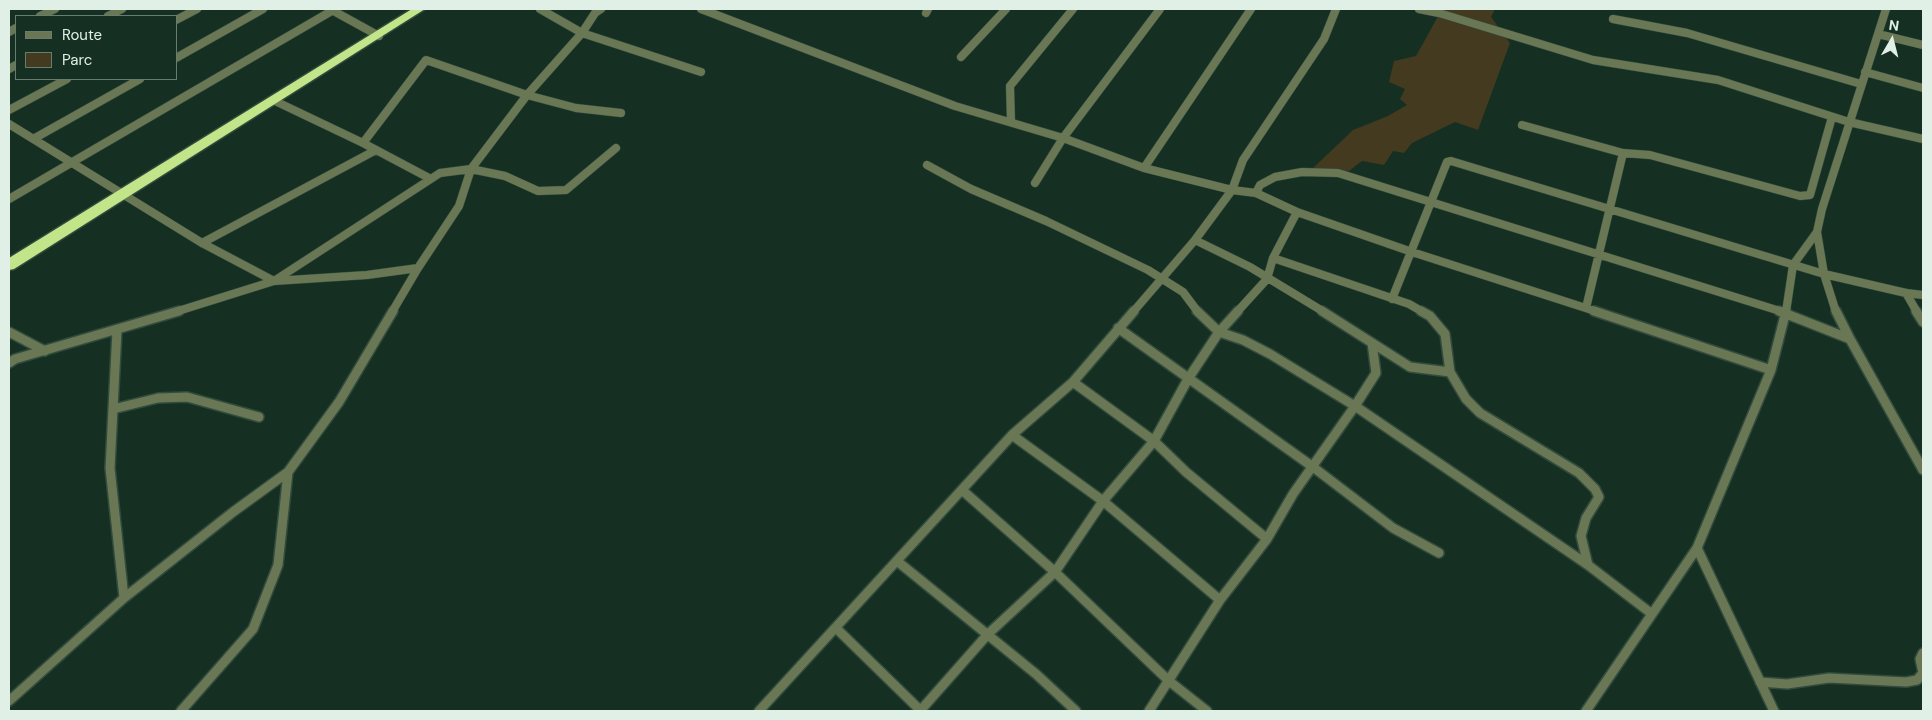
<!DOCTYPE html>
<html>
<head>
<meta charset="utf-8">
<style>
  body { margin:0 }
  #map { position:relative; width:1932px; height:720px; overflow:hidden; background:#153022; font-family:"DM Sans",sans-serif }
  canvas { display:block }
  .frame { position:absolute; inset:0; border:10px solid #e0f0e6; pointer-events:none }
  .legend { position:absolute; left:15px; top:15px; width:162px; height:65px; box-sizing:border-box; background:#153022; border:1px solid #667d70; margin:0; padding:6px 9px; list-style:none; font-size:15px; color:#e0f0e6 }
  .legend li { display:flex; align-items:center; gap:10px; height:25px }
  .legend b { width:25px; border:1px solid #667d70 }
  .north { position:absolute; left:1867px; top:15px; width:50px; height:50px; -webkit-text-stroke:4px #153022; paint-order:stroke; rotate:8deg; font-size:14px; font-weight:700; line-height:20px; text-align:center; color:#e0f0e6 }
  .north::after { content:''; display:block; margin:auto; width:18px; height:22px; background:#e0f0e6; clip-path:polygon(50% 0,100% 100%,50% 72%,0 100%) }
</style>
</head>
<body>
<div id="map">
<canvas width="1932" height="720"></canvas>
<div class="frame"></div>
<ul class="legend">
<li><b style="height:6px;background:#697754"></b>Route</li>
<li><b style="height:14px;background:#433a1f"></b>Parc</li>
</ul>
<div class="north">N</div>
</div>
<script>
const ctx = document.querySelector('canvas').getContext('2d');
ctx.lineJoin = 'round';
function fillPath(path, color) { ctx.fillStyle = color; ctx.fill(path, 'evenodd'); }
const poly = rows => new Path2D(rows.map(r => 'M' + r).join(''));
function trace(path, color, width, dash) { ctx.strokeStyle = color; ctx.lineWidth = width; ctx.lineCap = dash ? 'butt' : 'round'; ctx.setLineDash(dash || []); ctx.stroke(path); }
fillPath(poly([
  [1442,9,1495,9,1491,17,1510,43,1478,130,1455,122,1412,143,1404,153,1393,151,1384,165,1362,161,1349,171,1311,170,1353,130,1388,116,1407,105,1400,99,1405,89,1389,82,1394,61,1416,56]
]), '#433a1f');
const streetFar1 = poly([
  [330,9,379,36],
  [540,9,582,33,701,72],
  [701,9,955,106,1063,138,1144,168,1232,190,1256,193,1297,212,1412,252,1598,312],
  [1419,9,1439,13,1593,60,1718,80,1849,122,1923,139],
  [926,13,928,9],
  [40,16,55,9],
  [108,16,122,9],
  [1613,19,1687,33,1861,84],
  [176,20,197,9],
  [9,32,16,28],
  [1878,34,1923,45],
  [961,57,1006,9],
  [176,58,263,9],
  [9,69,16,65],
  [1865,72,1923,88],
  [275,101,363,143,429,178],
  [9,110,67,79],
  [1011,122,1010,86,1073,9],
  [9,124,202,243,274,281,367,275,418,268],
  [1522,125,1623,153,1586,308],
  [35,138,140,79],
  [363,143,426,60,527,95,576,108,621,113],
  [1623,153,1650,155,1800,196,1810,195,1832,117],
  [927,165,971,189,1046,221,1148,270,1183,292,1198,312],
  [1144,168,1251,9],
  [1035,183,1063,138,1160,9],
  [1256,193,1260,185,1275,177,1302,172,1338,173,1783,312],
  [9,199,335,9],
  [1817,232,1824,274,1836,312],
  [1195,240,1250,267,1324,312],
  [202,243,376,150],
  [1273,258,1409,304,1423,312],
  [1906,293,1917,312],
  [1392,299,1447,162,1451,161,1824,274,1906,293,1923,295],
  [175,312,274,281,440,173,471,169,505,176,538,191,566,190,616,148],
  [392,312,418,268,459,206,471,169,527,95,582,33,595,13,601,9],
  [1133,312,1195,240,1232,190,1243,160,1324,39,1336,9],
  [1237,312,1267,279,1273,258,1297,212],
  [1786,312,1793,265,1817,232,1822,209,1886,9]
]);
const street = poly([
  [1322,311,1410,367,1450,372],
  [1421,311,1430,316,1445,334,1450,372,1466,399,1480,413,1579,473,1595,489,1599,497,1586,518,1581,536,1588,565,1652,614],
  [1594,311,1771,370],
  [1779,311,1850,339,1923,470],
  [1836,311,1850,339],
  [1916,311,1923,322],
  [1118,328,1313,467,1393,528,1439,553],
  [117,330,110,468,124,598],
  [9,332,45,351],
  [1372,343,1376,373,1355,406,1588,565],
  [9,363,15,359,179,311],
  [1073,382,1154,441,1186,472,1267,539],
  [113,409,158,398,187,397,259,417],
  [1012,435,1103,501,1220,600],
  [962,490,1055,572,1169,681,1207,711],
  [897,561,1036,674,1076,711],
  [836,628,921,711],
  [1760,682,1787,684,1829,678,1906,682,1917,680,1923,673,1920,659,1923,653],
  [9,701,124,598,233,512,288,472,339,402,393,311],
  [181,711,253,629,278,565,288,472],
  [759,711,1012,435,1073,382,1134,311],
  [920,711,988,634,1055,572,1103,501,1154,441,1188,379,1219,332,1238,311],
  [1149,711,1220,600,1267,539,1293,494,1355,406,1270,354,1243,340,1219,332,1197,311],
  [1586,711,1697,548],
  [1774,711,1697,548,1771,370,1786,311]
]);
const highway = poly([
  [412,9,425,9,14,269,9,270,9,258,412,9]
]);
trace(streetFar1, '#314b3d', 9);
trace(street, '#314b3d', 12);
trace(highway, '#314b3d', 3);
trace(streetFar1, '#697754', 8);
trace(street, '#697754', 9);
fillPath(highway, '#c2e58a');
</script>
</body>
</html>
